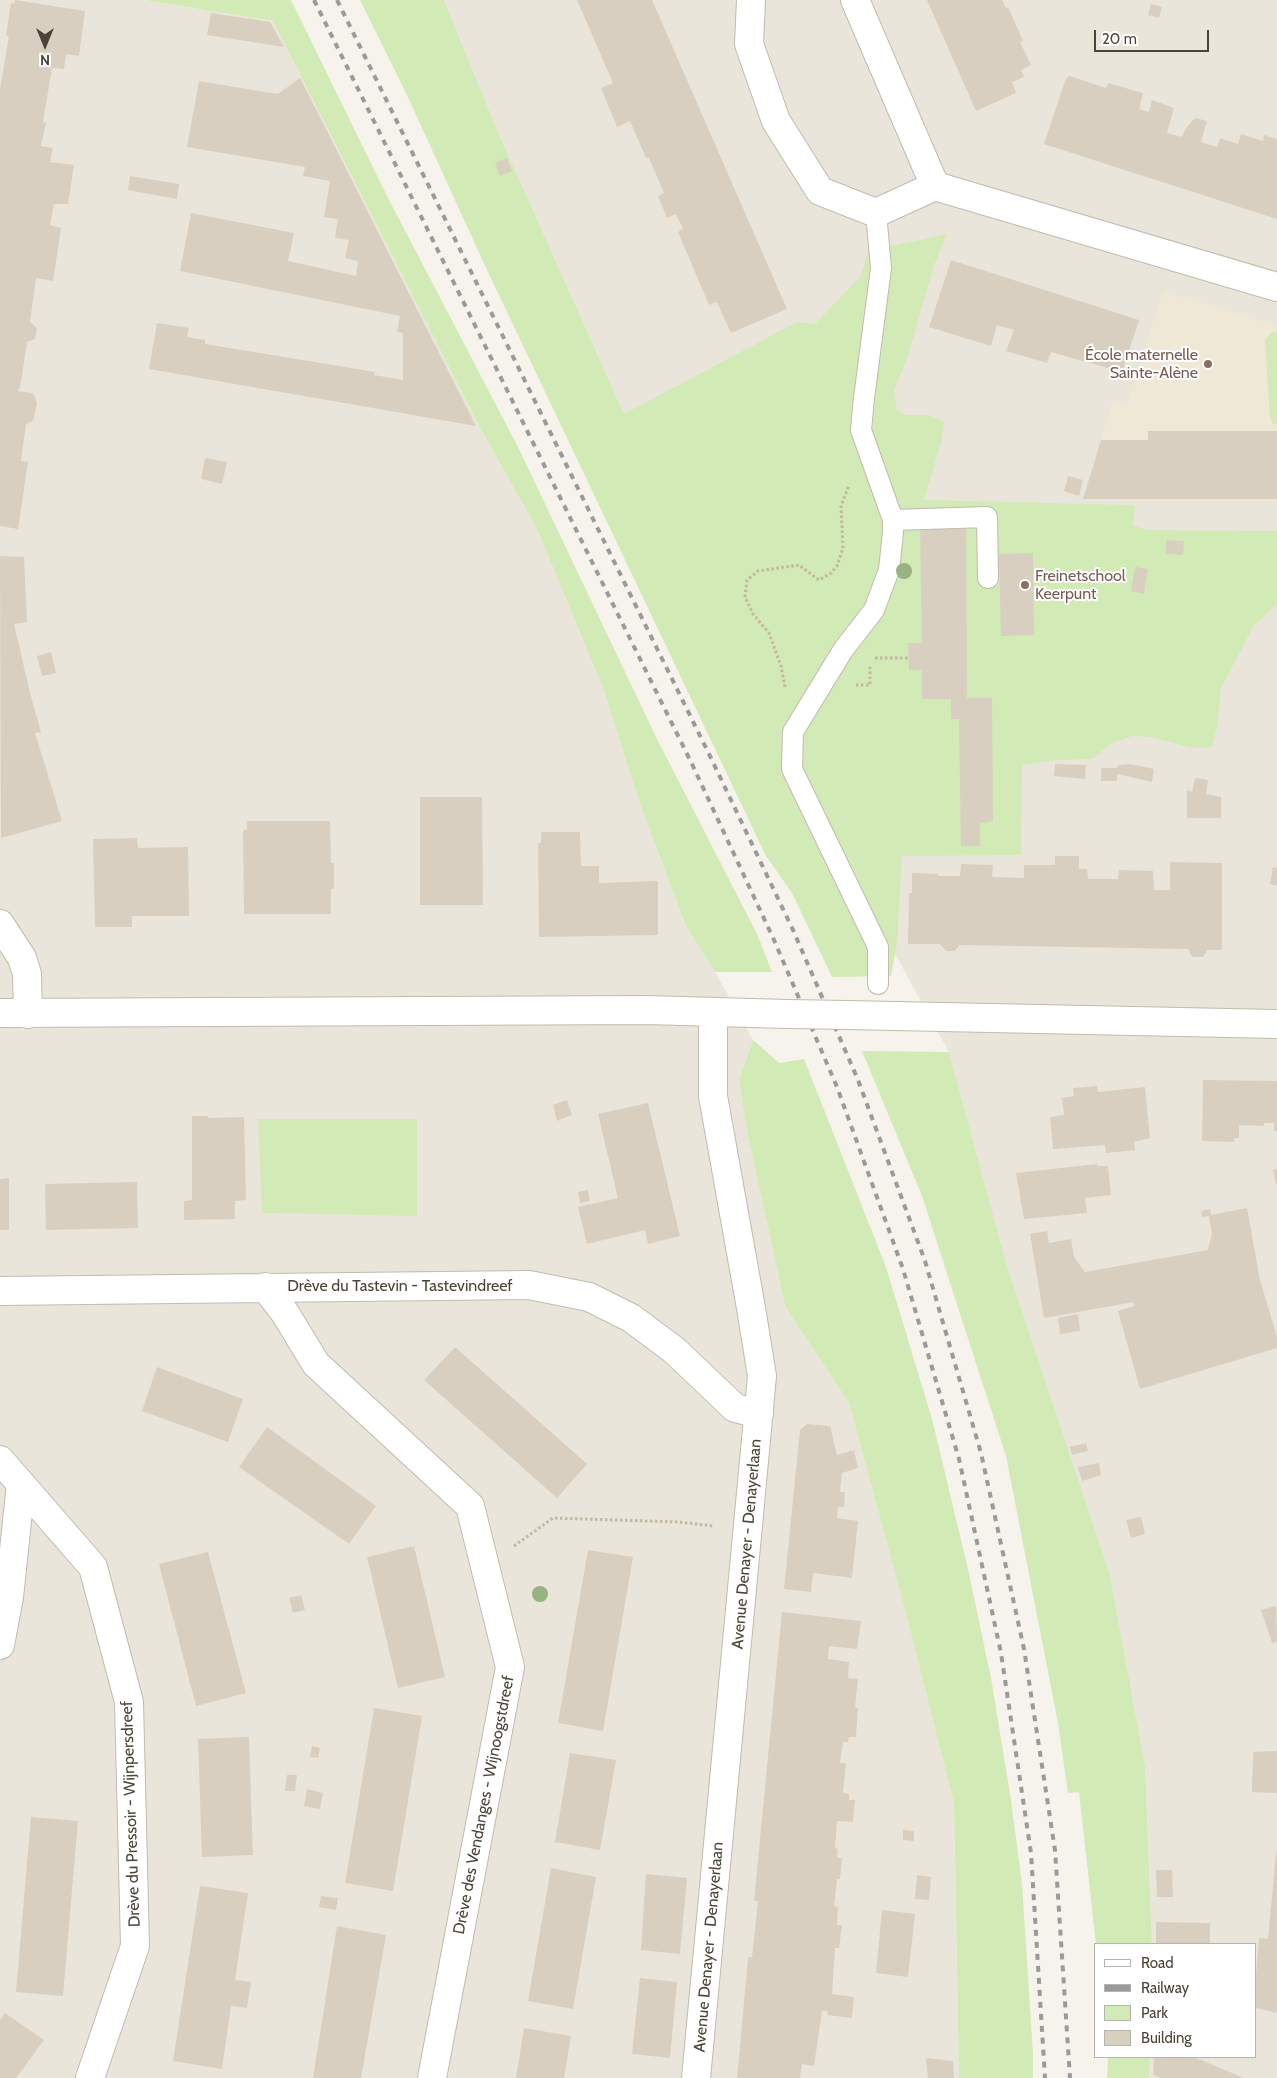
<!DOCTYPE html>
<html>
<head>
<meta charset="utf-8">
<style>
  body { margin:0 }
  #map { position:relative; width:1277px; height:2078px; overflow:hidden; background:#f6f3ec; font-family:Cabin,sans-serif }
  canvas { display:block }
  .legend { position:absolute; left:1094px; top:1943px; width:162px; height:115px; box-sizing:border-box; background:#fff; border:1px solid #b7b4b0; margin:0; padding:6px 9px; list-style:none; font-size:15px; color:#4b4439 }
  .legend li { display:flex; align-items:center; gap:10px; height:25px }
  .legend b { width:25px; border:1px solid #b7b4b0 }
  .north { position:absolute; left:20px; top:20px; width:50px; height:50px; -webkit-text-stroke:4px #fff; paint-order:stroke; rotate:180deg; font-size:14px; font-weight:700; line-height:20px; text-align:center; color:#4b4439 }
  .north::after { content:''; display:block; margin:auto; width:18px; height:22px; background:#4b4439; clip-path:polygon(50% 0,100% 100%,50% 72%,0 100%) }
  .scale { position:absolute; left:1094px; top:30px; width:115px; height:22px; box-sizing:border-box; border:2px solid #4b4439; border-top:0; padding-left:6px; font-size:15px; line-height:18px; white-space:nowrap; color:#4b4439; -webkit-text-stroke:4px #fff; paint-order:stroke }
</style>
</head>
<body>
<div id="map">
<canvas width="1277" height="2078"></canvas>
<ul class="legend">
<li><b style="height:6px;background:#fff"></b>Road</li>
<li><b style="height:6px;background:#9a9a9a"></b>Railway</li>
<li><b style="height:14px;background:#d2eab5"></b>Park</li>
<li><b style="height:14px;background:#d8cfc1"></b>Building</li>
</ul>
<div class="north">N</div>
<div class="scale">20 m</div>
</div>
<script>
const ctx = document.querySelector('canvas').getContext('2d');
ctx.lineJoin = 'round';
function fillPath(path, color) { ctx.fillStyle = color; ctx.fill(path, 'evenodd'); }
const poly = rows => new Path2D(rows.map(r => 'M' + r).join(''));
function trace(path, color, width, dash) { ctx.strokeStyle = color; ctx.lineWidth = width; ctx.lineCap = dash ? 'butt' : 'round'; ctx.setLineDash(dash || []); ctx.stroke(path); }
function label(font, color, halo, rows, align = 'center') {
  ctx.font = font + ' Cabin,sans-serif'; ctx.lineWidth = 4; ctx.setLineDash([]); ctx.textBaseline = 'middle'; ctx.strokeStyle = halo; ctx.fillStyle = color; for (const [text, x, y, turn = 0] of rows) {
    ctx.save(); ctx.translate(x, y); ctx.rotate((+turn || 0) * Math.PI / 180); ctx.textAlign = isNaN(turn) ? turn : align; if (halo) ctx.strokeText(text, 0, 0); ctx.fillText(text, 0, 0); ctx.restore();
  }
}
fillPath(poly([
  [0,0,144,0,273,21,478,424,537,529,603,688,640,804,686,926,715,972,753,1040,739,1080,747,1131,785,1306,849,1403,905,1610,954,1804,959,2078,0,2078],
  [444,0,1277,0,1277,2078,1149,2078,1150,2057,1256,2057,1256,1944,1152,1944,1145,1765,1110,1575,1007,1266,949,1052,895,954,624,414,498,132]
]), '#eae5da');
fillPath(poly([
  [1163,291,1277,326,1277,499,1083,499,1112,403,1126,406]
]), '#efe8d6');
fillPath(poly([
  [144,0,291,0,387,196,519,449,656,737,757,934,772,972,715,972,686,926,640,804,603,688,537,529,478,424,273,21],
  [360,0,444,0,498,132,624,414,797,322,815,324,861,276,868,251,947,234,934,265,907,359,894,390,897,411,907,415,928,415,944,421,942,439,924,500,1129,505,1135,506,1133,525,1146,530,1277,531,1277,604,1254,625,1221,688,1217,727,1212,747,1193,748,1150,737,1132,736,1110,744,1093,759,1056,760,1022,765,1021,855,902,856,897,944,891,976,832,977,792,893,766,856,487,270,406,93],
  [1273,331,1277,333,1277,424,1273,424,1270,418,1265,340],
  [753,1040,779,1063,804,1059,886,1267,932,1419,968,1569,991,1678,1011,1800,1022,1884,1033,2054,1033,2078,959,2078,954,1804,905,1610,849,1403,785,1306,747,1131,739,1080],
  [862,1051,949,1052,1007,1266,1110,1575,1145,1765,1152,1944,1096,1944,1079,1792,1068,1793,1058,1723,1006,1456,922,1196],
  [258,1119,417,1119,417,1216,262,1213],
  [1108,2057,1150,2057,1149,2078,1107,2078]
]), '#d2eab5');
fillPath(poly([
  [15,0,85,11,79,56,66,54,64,69,52,68,43,122,46,123,41,146,53,148,50,162,74,165,68,204,54,204,50,225,61,228,53,281,36,278,30,322,37,328,35,339,27,342,20,388,18,391,32,393,34,395,37,403,33,421,26,424,21,461,28,462,18,529,0,526,0,89,9,36,6,35,11,3,14,4],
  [577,0,652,0,787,309,731,333,717,302,709,305,678,232,683,229,676,214,667,218,658,196,664,193,649,158,646,158,630,121,617,127,601,88,613,83],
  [927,0,1002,0,1006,8,1008,7,1023,41,1020,42,1031,65,1021,70,1024,77,1012,82,1016,93,976,111],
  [1151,4,1162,7,1159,18,1148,15],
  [211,13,270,22,284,47,207,35],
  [1069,76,1106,88,1108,83,1143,93,1139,109,1149,112,1152,100,1174,108,1167,133,1182,137,1186,128,1195,118,1207,121,1201,142,1217,147,1220,138,1238,144,1241,134,1263,141,1264,135,1277,139,1277,219,1044,144,1065,81],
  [300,78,331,139,476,426,149,369,157,323,189,328,187,337,205,340,205,344,375,372,374,375,403,380,403,333,397,332,400,316,180,271,191,213,294,233,288,261,356,276,358,261,345,258,349,240,335,238,338,219,324,217,330,181,303,176,305,167,187,147,199,81,278,94],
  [507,158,512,171,500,176,495,163],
  [130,176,179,184,177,199,128,190],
  [951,260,1139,320,1122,372,1051,352,1047,363,1006,351,1014,330,997,325,991,346,929,327],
  [1148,431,1277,431,1277,499,1083,499,1101,440,1148,440],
  [205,458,227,462,222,484,201,479],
  [1068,476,1083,480,1079,496,1064,491],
  [920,526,966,526,967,698,992,698,993,821,980,823,980,846,961,846,959,719,951,719,951,699,922,699,922,670,909,670,908,643,922,643],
  [1166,540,1184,541,1183,555,1166,554],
  [1033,553,1034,635,1001,636,999,554],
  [0,556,24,557,27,622,14,624,31,697,41,732,35,733,62,821,1,838],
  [1135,567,1148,569,1144,594,1131,591],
  [51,652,56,673,42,676,37,656],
  [1055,764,1086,765,1085,779,1054,776],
  [1130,764,1154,769,1152,782,1117,774,1117,781,1101,781,1101,768,1117,768,1118,765],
  [1195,778,1208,780,1206,794,1221,797,1221,818,1187,818,1187,790,1192,792],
  [420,797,482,797,483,905,420,905],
  [247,821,330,821,331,863,334,863,334,889,331,889,331,914,244,914,243,830,247,830],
  [541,832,580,832,581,866,599,866,599,883,658,881,658,935,539,937,538,843,541,843],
  [137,838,138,848,188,847,189,916,132,916,132,927,95,927,93,839],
  [1055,856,1079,856,1079,869,1087,869,1088,879,1118,879,1119,870,1153,871,1154,890,1170,890,1170,862,1222,863,1222,950,1207,950,1203,957,1192,957,1188,949,960,945,954,951,946,951,940,944,908,944,909,893,912,893,912,873,938,874,938,876,960,876,961,864,993,865,992,877,1024,878,1024,865,1055,865],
  [1273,867,1277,868,1277,886,1270,884],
  [1203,1080,1277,1081,1277,1131,1274,1131,1274,1123,1264,1123,1264,1126,1239,1125,1239,1138,1234,1138,1234,1142,1202,1141],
  [1097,1086,1098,1092,1145,1087,1150,1138,1134,1142,1135,1150,1106,1153,1105,1145,1053,1149,1050,1117,1064,1115,1062,1098,1074,1096,1073,1088],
  [567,1100,572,1115,557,1121,553,1105],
  [648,1103,680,1236,648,1244,645,1230,587,1244,578,1207,618,1198,598,1114],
  [192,1116,208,1116,208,1118,244,1117,246,1200,235,1201,235,1219,184,1220,184,1201,192,1200],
  [1097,1164,1097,1166,1108,1166,1111,1195,1085,1198,1087,1213,1024,1219,1016,1173],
  [1277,1169,1277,1184,1276,1184,1273,1170],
  [9,1178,9,1230,0,1230,0,1179],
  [137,1182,138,1228,46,1230,45,1184],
  [588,1190,590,1201,580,1203,578,1192],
  [1247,1208,1260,1280,1277,1337,1277,1348,1140,1389,1118,1311,1134,1306,1134,1302,1044,1318,1030,1234,1047,1231,1049,1243,1071,1239,1074,1257,1085,1272,1208,1250,1212,1234,1209,1216,1202,1217,1201,1211,1210,1209,1211,1215],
  [1078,1314,1080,1331,1060,1334,1058,1318],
  [455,1347,587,1464,557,1498,424,1380],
  [157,1367,243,1399,228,1442,142,1411],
  [807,1424,830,1426,837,1455,854,1450,858,1468,842,1473,840,1492,845,1492,844,1507,838,1507,837,1518,858,1521,852,1578,813,1573,811,1592,784,1589,800,1430],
  [267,1427,376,1506,349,1544,239,1467],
  [1086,1443,1088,1451,1072,1455,1070,1447],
  [1099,1463,1101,1475,1082,1481,1078,1467],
  [1141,1517,1145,1534,1131,1538,1126,1520],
  [414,1546,445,1677,398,1688,367,1557],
  [588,1550,633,1557,603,1731,558,1723],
  [208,1552,246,1693,196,1706,159,1564],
  [301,1595,305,1610,293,1613,289,1598],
  [1276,1606,1277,1641,1272,1643,1261,1610],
  [782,1612,861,1621,857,1649,829,1646,828,1659,849,1662,848,1678,858,1679,855,1707,858,1708,856,1737,849,1737,848,1742,843,1742,840,1763,846,1763,843,1793,849,1794,849,1800,855,1800,853,1822,837,1821,835,1848,838,1849,837,1858,842,1858,840,1879,837,1879,834,1906,838,1907,837,1925,842,1925,839,1948,835,1948,832,1994,854,1997,852,2018,827,2015,828,2011,822,2011,814,2066,802,2064,800,2078,737,2078,748,1959,749,1957,752,1957,758,1901,754,1901],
  [374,1708,422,1716,393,1891,345,1883],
  [249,1737,253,1855,202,1857,198,1739],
  [312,1746,320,1748,318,1758,310,1757],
  [1277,1751,1277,1793,1252,1792,1253,1752],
  [570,1753,616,1760,600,1850,555,1842],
  [287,1775,297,1775,295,1791,285,1791],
  [307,1789,323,1793,320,1809,304,1806],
  [31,1817,78,1821,63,1996,16,1992],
  [903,1830,914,1831,914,1841,903,1840],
  [1276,1853,1277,1853,1277,2013,1256,2008,1256,1975,1259,1938,1268,1939],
  [551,1868,596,1877,573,2009,528,2001],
  [1156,1870,1172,1870,1173,1897,1157,1897],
  [646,1874,687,1878,680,1954,641,1950],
  [917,1875,931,1877,929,1900,915,1899],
  [200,1886,248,1893,235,1980,251,1982,247,2008,231,2006,222,2069,173,2061],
  [321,1896,338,1898,336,1910,319,1907],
  [882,1910,915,1914,908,1977,876,1973],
  [1156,1922,1210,1923,1210,1944,1156,1944],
  [337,1926,386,1935,361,2078,313,2078],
  [640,1978,677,1982,670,2058,632,2054],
  [5,2013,44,2040,16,2078,0,2078,0,2020],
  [524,2028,571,2036,564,2078,516,2078],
  [1154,2057,1194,2057,1244,2078,1161,2078,1153,2075],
  [926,2058,953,2061,954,2078,928,2078]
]), '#d8cfc1');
const service = poly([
  [876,213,881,268,864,398,861,430,893,520,893,532,889,570,874,610,843,650,793,732,792,769,878,947,878,984],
  [893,520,987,517,988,578]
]);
const minor = poly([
  [751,0,749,44,776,121,820,191,876,213,935,186,1277,287],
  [855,0,935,186],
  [0,924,22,958,27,974,28,1014],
  [0,1013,646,1010,787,1014],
  [847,1015,1277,1024],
  [265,1287,285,1313,316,1364,470,1506,510,1667,432,2078],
  [0,1291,529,1285,589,1297,631,1318,674,1350,735,1408,759,1414],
  [0,1460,93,1567,129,1702,135,1946,90,2078],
  [0,1645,9,1597,21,1484],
  [696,2078,762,1376,751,1308,713,1096,713,1012]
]);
trace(service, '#c2bbae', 22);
trace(minor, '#c2bbae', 30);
trace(poly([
  [875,658,908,658],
  [856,685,870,685,870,667],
  [785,687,781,666,769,633,753,614,745,597,747,580,758,571,799,565,819,580,831,573,837,566,843,548,841,506,849,485],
  [514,1546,553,1518,679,1522,713,1526]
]), '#c4b79f', 3, [2.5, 2.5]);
trace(service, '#fff', 20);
trace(minor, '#fff', 28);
trace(poly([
  [314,0,692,764,774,940,837,1087,903,1269,959,1459,1001,1653,1031,1853,1045,2078],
  [337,0,710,756,793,930,858,1080,925,1261,981,1453,1024,1649,1055,1850,1070,2078]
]), '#9a9a9a', 4, [6, 6]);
const minorBridge = poly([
  [787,1014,847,1015]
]);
trace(minorBridge, '#c2bbae', 30, []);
trace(minorBridge, '#fff', 28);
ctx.fillStyle = '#97b381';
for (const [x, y] of [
  [904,571],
  [540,1594]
]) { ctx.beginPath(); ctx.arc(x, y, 8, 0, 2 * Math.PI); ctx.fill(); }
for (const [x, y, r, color] of [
  [1208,364,5,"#8d6e63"],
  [1025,585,5,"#8d6e63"]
]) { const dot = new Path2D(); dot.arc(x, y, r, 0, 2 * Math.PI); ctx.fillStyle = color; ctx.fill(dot); trace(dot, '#fff', 2); }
label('16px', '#785e54', '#fff', [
  ["École maternelle",1198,355],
  ["Sainte-Alène",1198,373],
  ["Freinetschool",1035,576,"left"],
  ["Keerpunt",1035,594,"left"]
], 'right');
label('16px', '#4b4439', '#fff', [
  ["Drève du Tastevin - Tastevindreef",400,1286],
  ["Avenue Denayer - Denayerlaan",747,1544,-85],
  ["Drève des Vendanges - Wijnoogstdreef",484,1805,-79],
  ["Drève du Pressoir - Wijnpersdreef",131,1814,-92],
  ["Avenue Denayer - Denayerlaan",709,1947,-85]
]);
</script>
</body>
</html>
